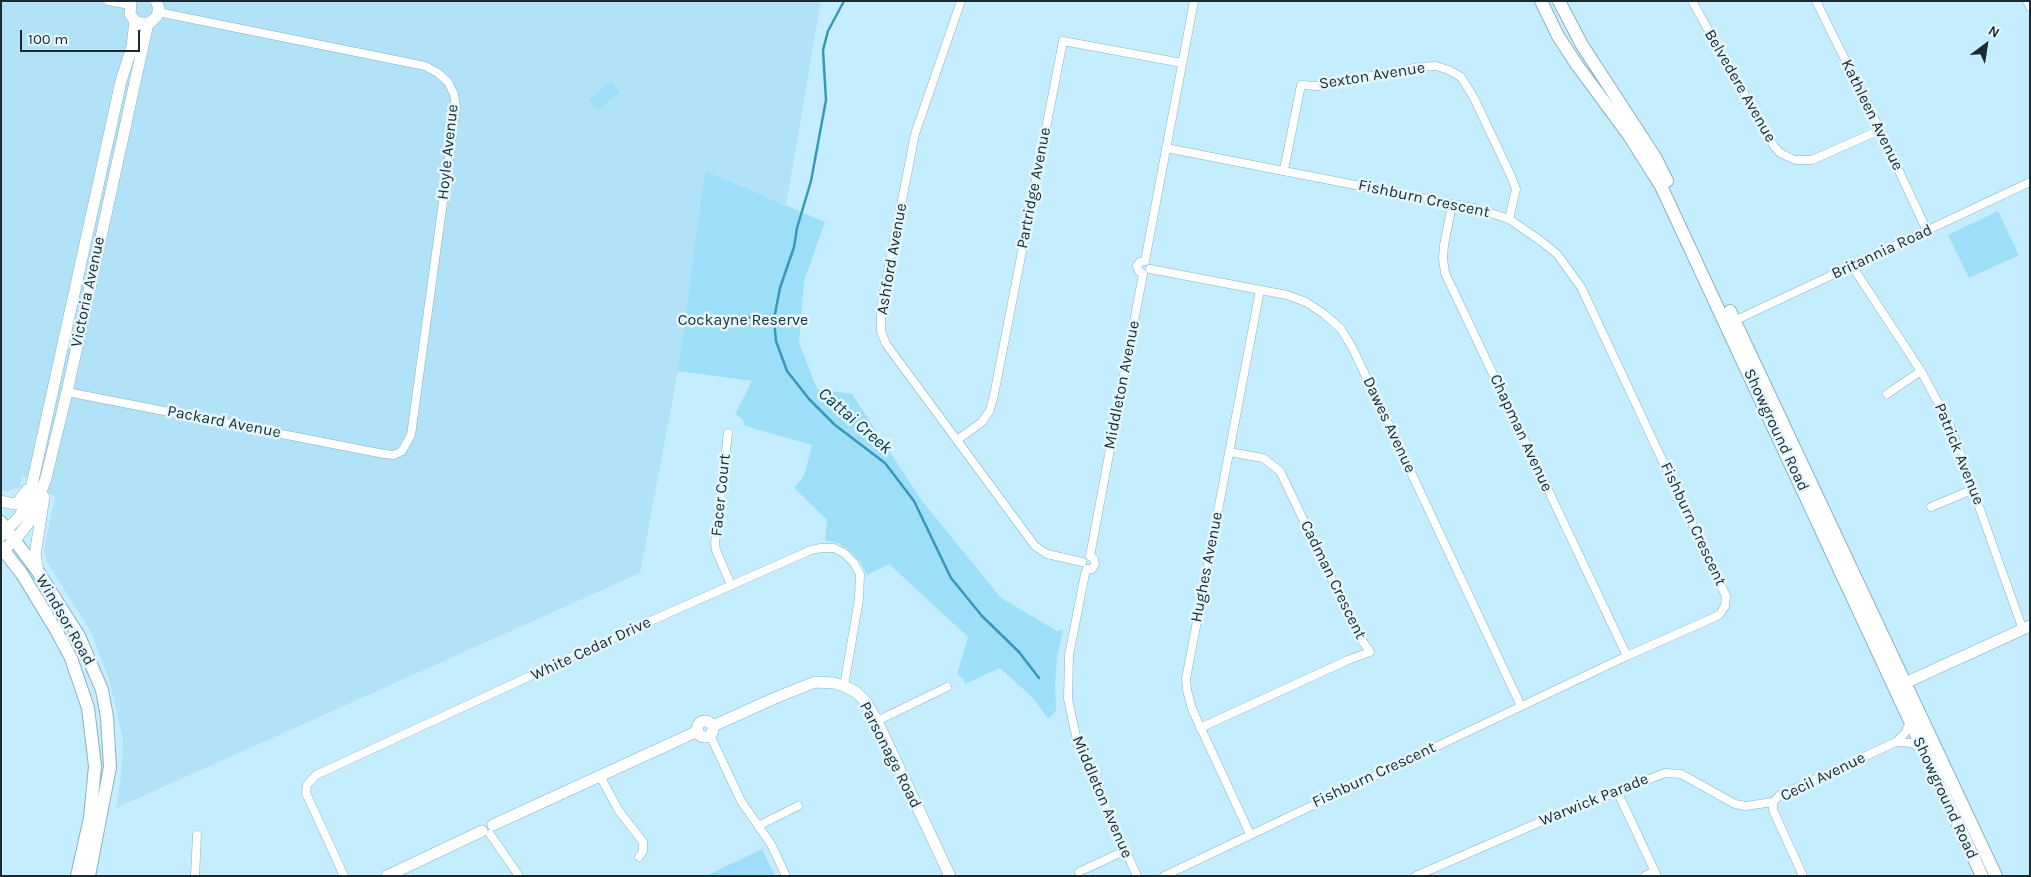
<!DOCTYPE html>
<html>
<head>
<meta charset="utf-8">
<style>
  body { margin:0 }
  #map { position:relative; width:2031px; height:877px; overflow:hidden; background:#c4eeff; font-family:Karla,sans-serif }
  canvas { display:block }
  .frame { position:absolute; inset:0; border:2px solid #1a2a31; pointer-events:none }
  .north { position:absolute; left:1961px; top:20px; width:50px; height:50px; -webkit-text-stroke:4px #e6f6fd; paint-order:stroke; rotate:31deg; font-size:14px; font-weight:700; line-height:20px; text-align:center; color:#1a2a31 }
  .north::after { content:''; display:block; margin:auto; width:18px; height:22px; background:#1a2a31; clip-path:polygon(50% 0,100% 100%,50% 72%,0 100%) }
  .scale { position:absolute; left:20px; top:30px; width:120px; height:22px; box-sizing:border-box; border:2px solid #1a2a31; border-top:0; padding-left:6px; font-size:15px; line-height:18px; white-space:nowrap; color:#1a2a31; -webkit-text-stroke:4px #e6f6fd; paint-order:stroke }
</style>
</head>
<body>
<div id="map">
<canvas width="2031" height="877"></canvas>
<div class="frame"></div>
<div class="north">N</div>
<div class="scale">100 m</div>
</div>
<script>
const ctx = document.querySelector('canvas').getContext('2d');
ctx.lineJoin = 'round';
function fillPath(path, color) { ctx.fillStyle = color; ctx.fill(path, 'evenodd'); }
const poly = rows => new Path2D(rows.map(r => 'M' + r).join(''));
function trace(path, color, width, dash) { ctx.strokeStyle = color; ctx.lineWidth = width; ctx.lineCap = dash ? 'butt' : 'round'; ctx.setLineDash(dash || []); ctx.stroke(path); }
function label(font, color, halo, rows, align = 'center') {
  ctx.font = font + ' Karla,sans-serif'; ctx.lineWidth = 5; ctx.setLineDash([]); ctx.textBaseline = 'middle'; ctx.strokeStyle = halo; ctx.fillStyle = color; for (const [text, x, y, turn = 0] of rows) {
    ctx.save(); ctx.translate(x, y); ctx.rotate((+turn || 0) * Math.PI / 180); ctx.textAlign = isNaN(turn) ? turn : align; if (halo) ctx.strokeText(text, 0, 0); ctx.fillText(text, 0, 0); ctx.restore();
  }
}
fillPath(poly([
  [1,1,821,1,786,205,705,172,678,371,640,573,116,808,121,778,123,738,109,679,91,632,47,562,44,550,55,497,22,475,20,487,6,492,1,489]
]), '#b1e2f7');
fillPath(poly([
  [611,81,620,92,598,110,589,100],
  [705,171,825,222,804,281,799,343,817,389,852,394,922,501,1001,598,1057,631,1063,629,1057,659,1055,685,1056,711,1048,719,1033,698,1000,668,965,684,964,679,957,674,968,637,889,564,867,575,860,561,849,550,838,543,825,540,827,520,794,488,804,476,812,445,745,426,742,419,735,414,752,381,678,371],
  [1998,211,2019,255,1969,278,1948,235],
  [762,849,775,876,706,876]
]), '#9ddef9');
trace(poly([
  [844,1,828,31,823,50,826,100,811,181,797,228,794,247,780,288,774,319,776,341,787,371,809,399,835,425,885,463,914,501,951,578,982,616,1019,652,1039,678],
  [723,316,774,319]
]), '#3798ba', 2.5);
const street = poly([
  [108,1,130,5],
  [961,1,915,134,881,307,881,331,886,344,1035,546,1047,554,1082,562],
  [1692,1,1774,146,1780,153,1795,160,1812,160,1880,130],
  [1816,1,1880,130,1927,231],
  [2027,1,2030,7],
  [1284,170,1301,85,1318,86,1420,67,1436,66,1449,70,1461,77,1474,98,1510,174,1516,189,1509,219],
  [1452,205,1444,245,1443,259,1445,273,1627,656],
  [1145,261,1194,1],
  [1852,266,1921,371,1950,425,2023,630],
  [1150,269,1287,295,1306,302,1324,314,1341,329,1353,349,1521,706],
  [1143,274,1139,271,1137,266,1140,262,1145,261],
  [1734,321,2030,182],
  [67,392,384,454,394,455,402,451,411,435,456,107,454,94,448,82,438,73,425,66,158,12],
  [1887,394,1921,371],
  [728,433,715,543,716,550,731,585],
  [957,440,982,422,990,410,994,395,1063,41,1182,63],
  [1931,507,1974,489],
  [1090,556,1143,274],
  [1087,569,1085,574,1069,655,1068,699,1078,745,1137,876],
  [1087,569,1092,569,1095,564,1094,559,1090,556],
  [877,721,947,687],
  [1200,728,1348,660,1370,652,1359,636,1280,471,1263,458,1229,452],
  [710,735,741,801,771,844,786,876],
  [1896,742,1912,743,1922,749],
  [600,776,619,811,643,842,643,851,639,857],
  [1617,791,1657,876],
  [758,826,798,806],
  [490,834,519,876],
  [1250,834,1192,709,1187,690,1186,679,1260,290],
  [1079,872,1124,851],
  [195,876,197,835],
  [344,876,306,793,307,785,316,775,621,634,775,566,811,550,821,548,834,548,844,553,854,563,860,574,859,599,844,686],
  [1164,876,1627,656,1715,617,1720,614,1725,606,1726,596,1581,287,1557,254,1541,241,1509,219,1478,209,1166,148],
  [1416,876,1540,822,1665,773,1681,774,1735,804,1746,806,1773,802],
  [1645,876,1654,871],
  [1803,876,1773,810,1773,802,1779,796,1896,742,1905,733,1910,723]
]);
const secondary = poly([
  [131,1,130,14,135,21,143,24,151,22,157,16,159,8,156,1],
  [1,501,14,504,18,502,27,490],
  [1,536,20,516,31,489,121,81,132,47,135,21],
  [3,550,15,540,30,521,46,478,67,392,148,23],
  [38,572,35,555,44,497],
  [1905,683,2030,626],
  '697 729a8 8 0 1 1 16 0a8 8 0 1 1-16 0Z',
  [713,726,775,698,815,682,834,683,844,686,856,692,866,702,877,721,950,876],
  [493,825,698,731],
  [387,876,482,831]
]);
const primary = poly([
  [1541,1,1558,36,1577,65,1628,134,1661,186,1982,876],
  [1559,1,1582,45,1655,157,1667,181],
  [1730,311,1996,876],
  [1,522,39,573,63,611,79,636,102,690,107,717,110,767,89,876],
  [1,547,22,574,56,630,71,658,88,708,95,766,90,818,77,876]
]);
trace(street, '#89b1c1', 9);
trace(secondary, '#89b1c1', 12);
trace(primary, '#89b1c1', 14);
trace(street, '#fff', 8);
trace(secondary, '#fff', 11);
trace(primary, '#fff', 12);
label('16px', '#1a2a31', '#e6f6fd', [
  ["Sexton Avenue",1372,76,-9],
  ["Belvedere Avenue",1740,86,60],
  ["Kathleen Avenue",1872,115,64],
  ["Hoyle Avenue",448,152,-84],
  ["Partridge Avenue",1034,188,-79],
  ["Fishburn Crescent",1424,199,12],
  ["Britannia Road",1882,252,-25],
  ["Ashford Avenue",892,259,-80],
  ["Victoria Avenue",88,292,-78],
  ["Middleton Avenue",1122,385,-79],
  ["Packard Avenue",224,422,11],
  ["Dawes Avenue",1389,425,65],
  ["Showground Road",1776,430,65],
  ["Chapman Avenue",1521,433,65],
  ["Patrick Avenue",1959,454,68],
  ["Facer Court",721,495,-84],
  ["Fishburn Crescent",1693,524,65],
  ["Hughes Avenue",1207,567,-79],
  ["Cadman Crescent",1333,580,64],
  ["Windsor Road",65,620,60],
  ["White Cedar Drive",591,649,-25],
  ["Parsonage Road",890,755,63],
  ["Fishburn Crescent",1374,775,-25],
  ["Cecil Avenue",1823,777,-26],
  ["Middleton Avenue",1102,797,67],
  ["Showground Road",1945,798,65],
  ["Warwick Parade",1594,800,-22]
]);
label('16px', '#20363e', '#e6f6fd', [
  ["Cockayne Reserve",743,320]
]);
label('italic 18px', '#003a4c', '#e6f6fd', [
  ["Cattai Creek",855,421,41]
]);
</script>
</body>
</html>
